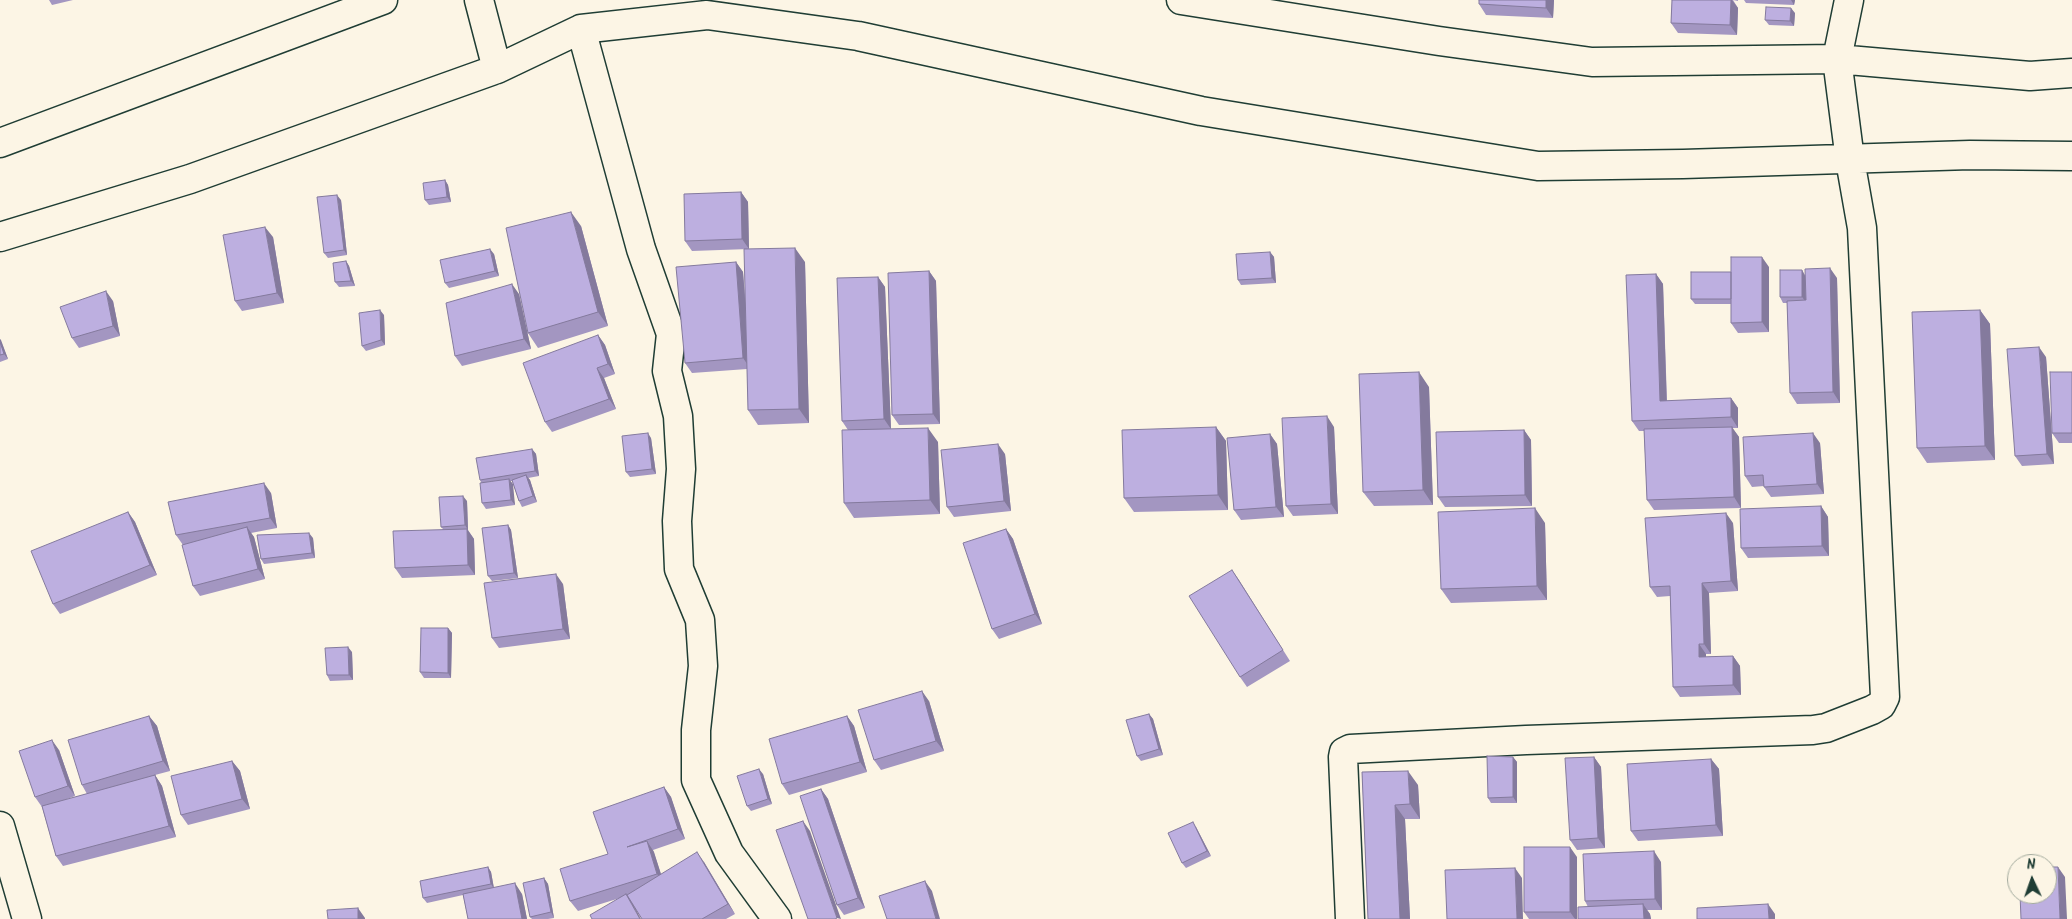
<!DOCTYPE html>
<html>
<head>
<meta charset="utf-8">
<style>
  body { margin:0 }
  #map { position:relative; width:2072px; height:919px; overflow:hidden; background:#fcf5e5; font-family:Kalam,sans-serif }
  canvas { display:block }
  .north { position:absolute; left:2007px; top:854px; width:50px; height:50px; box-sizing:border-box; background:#fcf5e5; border:1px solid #a4ab9e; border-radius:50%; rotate:357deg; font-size:14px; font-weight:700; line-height:20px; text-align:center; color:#1f3d34 }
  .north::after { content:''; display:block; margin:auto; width:18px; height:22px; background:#1f3d34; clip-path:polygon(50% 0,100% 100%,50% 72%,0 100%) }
</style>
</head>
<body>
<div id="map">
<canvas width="2072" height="919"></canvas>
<div class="north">N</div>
</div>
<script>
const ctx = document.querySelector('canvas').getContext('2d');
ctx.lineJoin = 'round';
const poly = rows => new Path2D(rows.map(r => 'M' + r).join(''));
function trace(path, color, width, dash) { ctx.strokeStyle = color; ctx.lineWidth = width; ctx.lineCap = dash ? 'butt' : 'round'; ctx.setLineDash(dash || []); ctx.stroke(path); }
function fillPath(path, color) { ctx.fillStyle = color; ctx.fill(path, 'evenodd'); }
const minor = poly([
  [1181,0,1439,41,1592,62,1837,59,2030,76,2072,73],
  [581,29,707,15,858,36,1201,111,1538,166,1683,164,1970,155,2072,156],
  [497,69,581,29,641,249,671,334,667,371,678,416,681,469,677,521,679,569,700,620,703,666,696,730,696,780,729,853,777,919],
  [0,143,383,0],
  [0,237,190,179,497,69,479,0],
  [0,826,27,919],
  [1350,919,1343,757,1344,752,1350,749,1526,740,1813,730,1826,728,1872,710,1881,705,1885,697,1862,228,1850,160,1837,59,1849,0]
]);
trace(minor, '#1f3d34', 31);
trace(minor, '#fcf5e5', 28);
fillPath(poly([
  [49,0,73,0,52,5],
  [1554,0,1553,18,1486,15,1479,4],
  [1672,0,1738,0,1738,1,1733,0,1738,8,1737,35,1678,33,1671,23],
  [1744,0,1795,0,1794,5,1746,3],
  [1795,13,1794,26,1769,25,1765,20],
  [445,180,448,185,451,202,429,205,425,200],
  [741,192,748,202,749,249,692,251,685,241],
  [341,200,347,255,328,258,324,253],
  [581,226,608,326,538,348,528,333],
  [273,237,284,303,242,311,235,301],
  [1270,252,1274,257,1276,283,1241,285,1238,280],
  [494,254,499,276,449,288,445,283],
  [346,261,349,266,355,286,339,287,335,282],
  [736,262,743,272,746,307,805,262,809,423,758,425,748,410,747,369,692,373,685,363],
  [1769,267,1769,332,1738,333,1731,323,1731,304,1695,304,1691,299,1731,272],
  [1802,270,1805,275,1837,278,1840,403,1797,404,1790,393,1787,303,1783,303,1780,297],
  [929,271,936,281,940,424,899,425,892,415],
  [1656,274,1663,284,1667,401,1731,398,1738,408,1738,428,1732,428,1739,437,1741,508,1654,510,1647,500,1644,431,1639,431,1632,421],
  [878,277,885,287,891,429,938,442,940,514,854,518,844,503,848,430,842,421],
  [519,294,531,349,462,366,455,356],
  [113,301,120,336,79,348,72,338],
  [1980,310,1990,324,1995,460,1927,463,1917,448],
  [384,315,385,345,366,351,362,346],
  [598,335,605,345,615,374,604,378,616,409,552,432,545,422],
  [0,339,8,359,0,362],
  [2046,357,2054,464,2022,466,2015,456],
  [2072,372,2072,443,2059,443,2052,433],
  [1429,387,1433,505,1374,506,1363,492],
  [1216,427,1226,441,1228,510,1134,512,1124,498],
  [1334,427,1338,514,1293,516,1286,506],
  [1524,430,1531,440,1532,506,1445,507,1438,497],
  [1270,434,1277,444,1284,517,1241,520,1234,510],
  [651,438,656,474,630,477,626,472],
  [1820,443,1824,494,1771,497,1764,487,1764,486,1752,487,1745,476],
  [532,449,536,454,539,476,528,478,530,480,537,502,522,507,519,501,512,481,510,481,515,505,486,509,482,503,481,482,480,480],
  [1005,454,1011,511,954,517,947,507],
  [271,493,277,528,251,533,254,537,265,579,200,596,193,586,183,545,176,535],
  [467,501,468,530,474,539,475,575,402,578,395,568,443,529,441,527],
  [1821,506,1828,517,1829,556,1748,558,1741,548],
  [128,512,135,522,157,575,60,614,53,604],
  [1545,523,1547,600,1451,603,1441,589],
  [1733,523,1738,591,1709,593,1711,654,1706,654,1706,657,1733,656,1740,666,1741,695,1680,697,1673,687,1670,596,1657,597,1650,587],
  [508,525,511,530,518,578,492,581,488,576],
  [1006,529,1013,539,1042,624,999,639,992,629],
  [313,538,315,558,264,564,261,559],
  [1232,570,1290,661,1247,687,1240,677],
  [563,584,570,639,499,648,492,638],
  [448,628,452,633,451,678,424,678,420,672],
  [352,652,353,680,330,681,327,675],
  [929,701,944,751,881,770,874,760],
  [1149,714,1153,719,1163,755,1141,761,1137,756],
  [149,716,157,726,170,771,155,775,162,786,176,837,63,866,56,856,42,807,35,797,59,750,75,796,62,801,87,794,82,785],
  [847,716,854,726,867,772,789,795,782,784],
  [1513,757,1517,762,1517,803,1491,803,1488,798],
  [1594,757,1601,767,1605,848,1577,850,1570,840],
  [1711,759,1719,769,1723,836,1638,841,1631,831],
  [232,761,240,771,250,809,188,825,181,815],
  [1362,772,1418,785,1420,819,1405,819,1410,919,1368,919],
  [763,774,772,804,751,811,747,806],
  [664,787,671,797,685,839,653,850,661,874,704,862,735,914,726,919,642,919,627,895,627,896,633,904,620,898,578,911,570,901,608,854],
  [821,789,828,799,865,908,844,915,837,905],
  [1196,827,1211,856,1186,868,1182,863],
  [1577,857,1577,919,1529,919,1524,912],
  [1661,862,1662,910,1647,910,1650,914,1651,919,1578,919,1588,907,1585,901],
  [488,867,491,872,494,888,522,894,527,919,468,919,463,895,427,903,423,898],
  [544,878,548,884,554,918,548,919,532,919,530,917]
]), '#a396c1');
fillPath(poly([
  [1546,0,1554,0,1553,18,1546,8],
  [1731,0,1732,0,1738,8,1737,35,1730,25],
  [1791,0,1795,0,1794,5],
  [1791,8,1795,13,1794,26,1790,21],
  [445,180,448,185,451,202,447,197],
  [741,192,748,202,749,249,742,239],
  [337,195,341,200,347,255,344,250],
  [571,212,581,226,608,326,598,312],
  [265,227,273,237,284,303,277,293],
  [795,248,805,262,809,423,799,409],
  [490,249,494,254,499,276,495,271],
  [1270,252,1274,257,1276,283,1272,278],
  [1762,257,1769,267,1769,332,1762,322],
  [346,261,349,266,355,286,351,281],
  [736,262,743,272,750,368,743,358],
  [1830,268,1837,278,1840,403,1833,392],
  [1802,270,1805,276,1806,302,1802,297],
  [929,271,936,281,940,424,933,414],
  [1656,274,1663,284,1667,411,1660,401],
  [878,277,885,287,891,429,884,419],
  [512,284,519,294,531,349,524,339],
  [106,291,113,301,120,336,113,326],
  [380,310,384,315,385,345,381,340],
  [1980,310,1990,324,1995,460,1985,446],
  [598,335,605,345,615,374,608,364],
  [0,339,1,340,8,359,4,354,0,342],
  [2039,347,2046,357,2054,464,2047,454],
  [597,368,604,378,616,409,609,399],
  [1419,372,1429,387,1433,505,1423,490],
  [1731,398,1738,408,1738,428,1731,417],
  [1327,416,1334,427,1338,514,1331,504],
  [1216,427,1226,441,1228,510,1218,495],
  [1732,427,1739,437,1741,508,1734,497],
  [928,428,938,442,940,514,930,500],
  [1524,430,1531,440,1532,506,1525,495],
  [648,433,651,438,656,474,652,469],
  [1813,433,1820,443,1824,494,1817,484],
  [1270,434,1277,444,1284,517,1276,507],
  [998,444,1005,454,1011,511,1004,501],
  [532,449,536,454,539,476,535,471],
  [526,475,530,480,537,502,533,496],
  [509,479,513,484,515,505,511,500],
  [264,483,271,493,277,528,270,518],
  [463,496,467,501,468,530,465,525],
  [1821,506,1828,517,1829,556,1822,546],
  [1535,508,1545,523,1547,600,1537,586],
  [128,512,135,522,157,575,150,565],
  [1726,513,1733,523,1738,591,1731,581],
  [508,525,511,530,518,578,514,573],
  [247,527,254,537,265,579,258,569],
  [467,529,474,539,475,575,468,565],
  [1006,529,1013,539,1042,624,1035,614],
  [309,533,313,538,315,558,312,553],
  [1232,570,1239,580,1290,661,1283,650],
  [556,574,563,584,570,639,563,629],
  [1702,583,1709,593,1711,654,1704,644],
  [448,628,452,633,451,678,448,673],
  [1699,644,1706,654,1706,667,1699,657],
  [348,647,352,652,353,680,349,675],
  [1733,656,1740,666,1741,695,1733,685],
  [922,691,929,701,944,751,936,741],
  [1149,714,1153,719,1163,755,1159,749],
  [149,716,157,726,170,771,163,761],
  [847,716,854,726,867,772,860,762],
  [52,740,59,750,75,796,68,786],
  [1513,757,1517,762,1517,803,1513,797],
  [1594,757,1601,767,1605,848,1598,838],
  [1711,759,1719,769,1723,836,1716,825],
  [232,761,240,771,250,809,242,799],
  [759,769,763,774,772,804,768,799],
  [1408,771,1418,785,1420,819,1410,804],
  [155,775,162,786,176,837,169,826],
  [664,787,671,797,685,839,678,829],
  [821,789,828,799,865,908,858,898],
  [1395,805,1405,819,1410,919,1400,919],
  [803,821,810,831,841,919,837,918],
  [1193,822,1196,827,1211,856,1207,851],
  [647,841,654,852,664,884,657,874],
  [1570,847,1577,857,1577,919,1575,919,1570,912],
  [1654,851,1661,862,1662,910,1655,899],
  [697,852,704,862,735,914,728,904],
  [488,867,491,872,494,889,491,884],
  [2058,867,2065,877,2067,919,2060,919],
  [1515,868,1522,878,1523,919,1517,919],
  [544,878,548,884,554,918,551,912],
  [925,881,932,891,940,919,936,919],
  [515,883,522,894,527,919,522,919],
  [626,894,633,904,641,919,640,919],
  [1643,904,1650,914,1651,919,1644,919],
  [1768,904,1775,914,1775,919,1769,919],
  [358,908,365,918,365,919,358,919]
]), '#847a9d');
const building = poly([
  [1479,0,1546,0,1546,8,1479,4,1479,0],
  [1672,0,1731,0,1730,25,1671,23,1672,0],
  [1766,7,1791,8,1790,21,1765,20,1766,7],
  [445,180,447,197,425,200,423,183,445,180],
  [741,192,742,239,685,241,684,194,741,192],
  [337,195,344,250,324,253,317,197,337,195],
  [571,212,598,312,528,333,506,228,571,212],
  [265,227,277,293,235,301,223,235,265,227],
  [795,248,799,409,748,410,744,249,795,248],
  [490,249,495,271,445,283,440,260,490,249],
  [1270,252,1272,278,1238,280,1236,254,1270,252],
  [1731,257,1762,257,1762,322,1731,323,1731,257],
  [346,261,351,281,335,282,333,263,346,261],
  [736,262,743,358,685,363,676,267,736,262],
  [1830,268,1833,392,1790,393,1787,301,1806,300,1805,269,1830,268],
  [1780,270,1802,270,1802,297,1780,297,1780,270],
  [929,271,933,414,892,415,888,273,929,271],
  [1691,272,1731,272,1731,299,1691,299,1691,272],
  [1656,274,1660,401,1731,398,1731,417,1632,421,1626,275,1656,274],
  [878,277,884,419,842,421,837,278,878,277],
  [512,284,524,339,455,356,446,303,512,284],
  [106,291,113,326,72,338,60,307,106,291],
  [380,310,381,340,362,346,359,313,380,310],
  [1980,310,1985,446,1917,448,1912,312,1980,310],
  [598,335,608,364,597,368,609,399,545,422,523,363,598,335],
  [0,342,4,354,0,355,0,342],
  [2039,347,2047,454,2015,456,2007,349,2039,347],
  [1419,372,1423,490,1363,492,1359,374,1419,372],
  [2050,372,2072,372,2072,433,2052,433,2050,372],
  [1327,416,1331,504,1286,506,1282,418,1327,416],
  [1216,427,1218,495,1124,498,1122,430,1216,427],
  [1732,427,1734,497,1647,500,1644,429,1732,427],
  [928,428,930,500,844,503,842,430,928,428],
  [1524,430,1525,495,1438,497,1436,432,1524,430],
  [648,433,652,469,626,472,622,436,648,433],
  [1813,433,1817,484,1764,487,1763,475,1745,476,1743,437,1813,433],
  [1270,434,1276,507,1234,510,1227,438,1270,434],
  [998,444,1004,501,947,507,941,450,998,444],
  [532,449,535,471,480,480,476,458,532,449],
  [526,475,533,496,519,501,512,480,526,475],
  [509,479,511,500,482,503,480,483,509,479],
  [264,483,270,518,176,535,168,502,264,483],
  [463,496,465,525,441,527,439,497,463,496],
  [1821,506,1822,546,1741,548,1740,509,1821,506],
  [1535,508,1537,586,1441,589,1438,512,1535,508],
  [128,512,150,565,53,604,31,551,128,512],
  [1726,513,1731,581,1702,583,1704,644,1699,644,1699,657,1733,656,1733,685,1673,687,1670,586,1650,587,1645,518,1726,513],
  [508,525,514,573,488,576,482,528,508,525],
  [247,527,258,569,193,586,182,545,247,527],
  [467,529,468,565,395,568,393,531,467,529],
  [1006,529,1035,614,992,629,963,543,1006,529],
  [309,533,312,553,261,559,257,535,309,533],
  [1232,570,1283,650,1240,677,1189,596,1232,570],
  [556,574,563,629,492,638,484,583,556,574],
  [421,628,448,628,448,673,420,672,421,628],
  [348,647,349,675,327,675,325,648,348,647],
  [922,691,936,741,874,760,858,710,922,691],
  [1149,714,1159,749,1137,756,1126,720,1149,714],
  [149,716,163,761,82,785,68,740,149,716],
  [847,716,860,762,782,784,769,739,847,716],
  [52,740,68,786,35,797,19,751,52,740],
  [1487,756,1513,757,1513,797,1488,798,1487,756],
  [1594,757,1598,838,1570,840,1565,758,1594,757],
  [1711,759,1716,825,1631,831,1627,764,1711,759],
  [232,761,242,799,181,815,171,776,232,761],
  [759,769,768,799,747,806,737,776,759,769],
  [1408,771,1410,804,1395,805,1400,919,1368,919,1362,772,1408,771],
  [155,775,169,826,56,856,42,806,155,775],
  [664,787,678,829,627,847,647,841,657,874,570,901,560,869,608,854,593,812,664,787],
  [821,789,858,898,837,905,800,796,821,789],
  [803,821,837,918,835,919,808,919,776,830,803,821],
  [1193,822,1207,851,1182,863,1168,833,1193,822],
  [1524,847,1570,847,1570,912,1524,912,1524,847],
  [1654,851,1655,899,1585,901,1583,854,1654,851],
  [697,852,728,904,702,919,642,919,627,895,697,852],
  [488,867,491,884,423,898,420,881,488,867],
  [2047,867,2058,867,2060,919,2021,919,2020,894,2047,894,2047,867],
  [1515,868,1517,919,1447,919,1445,870,1515,868],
  [544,878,551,912,530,917,523,883,544,878],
  [925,881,936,919,887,919,879,896,925,881],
  [515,883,522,919,468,919,463,894,515,883],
  [626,894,640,919,592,919,590,915,626,894],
  [1643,904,1644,919,1578,919,1578,907,1643,904],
  [1768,904,1769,919,1697,919,1697,908,1768,904],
  [358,908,358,919,328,919,327,910,358,908]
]);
fillPath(building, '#bdafe0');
trace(building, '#847a9d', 1);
</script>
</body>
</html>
